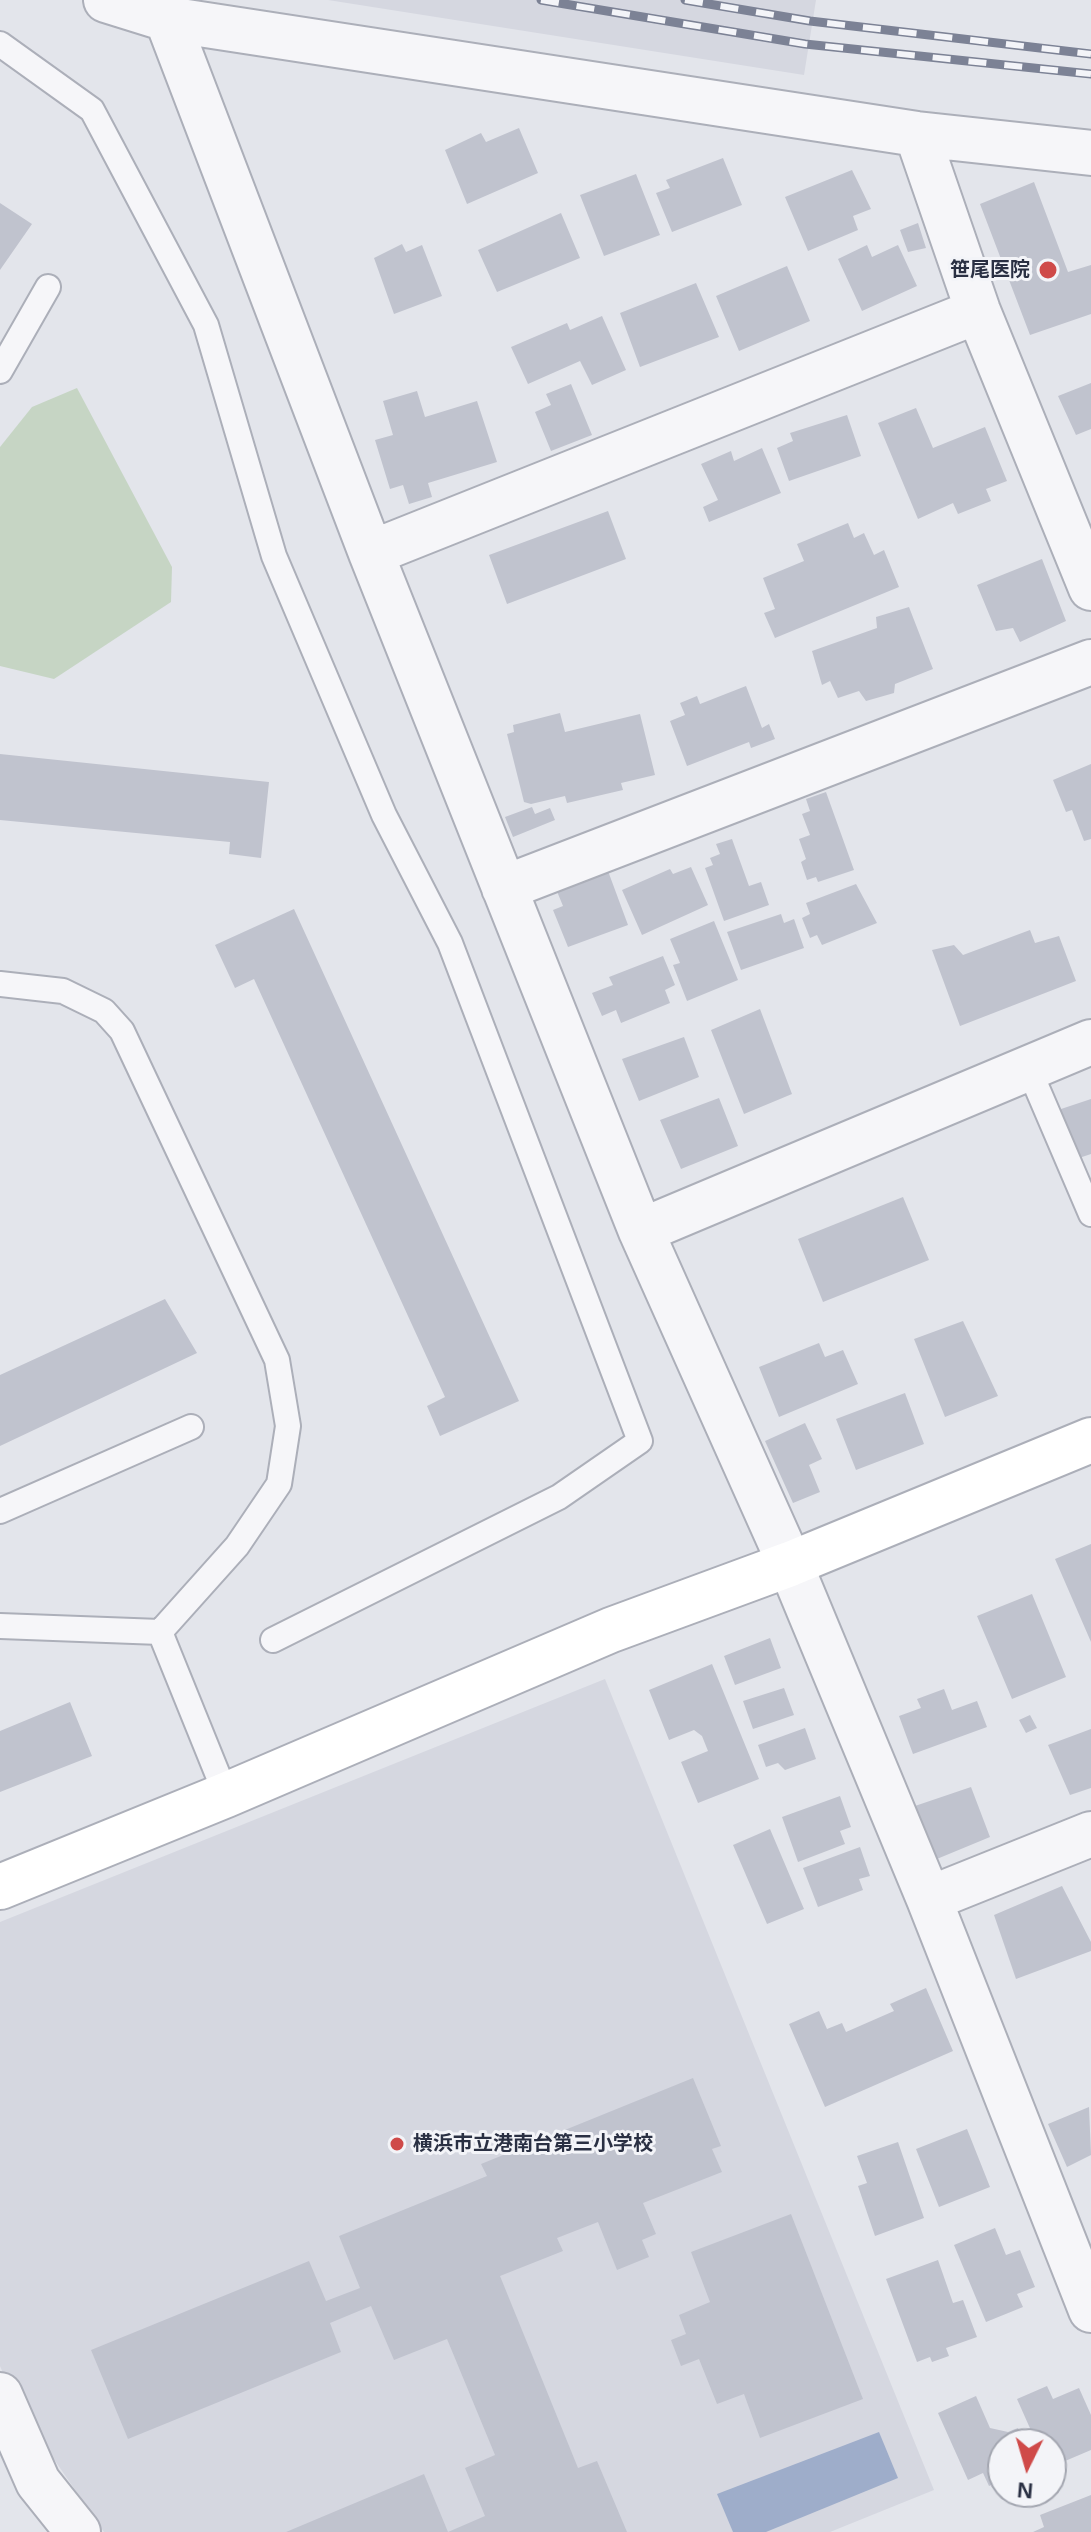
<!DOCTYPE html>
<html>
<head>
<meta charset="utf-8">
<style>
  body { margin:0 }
  #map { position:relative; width:1091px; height:2532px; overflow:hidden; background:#e3e5eb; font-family:Arial,sans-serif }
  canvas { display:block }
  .north { position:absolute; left:987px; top:2428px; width:80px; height:80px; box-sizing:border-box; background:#f3f4f8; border:2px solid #a3a6b0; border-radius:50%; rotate:185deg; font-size:22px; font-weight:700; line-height:32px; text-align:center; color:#2a3043 }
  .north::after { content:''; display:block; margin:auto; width:28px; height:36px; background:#cf4a49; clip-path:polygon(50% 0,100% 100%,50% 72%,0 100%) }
</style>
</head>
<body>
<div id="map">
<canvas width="1091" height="2532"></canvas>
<div class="north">N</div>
</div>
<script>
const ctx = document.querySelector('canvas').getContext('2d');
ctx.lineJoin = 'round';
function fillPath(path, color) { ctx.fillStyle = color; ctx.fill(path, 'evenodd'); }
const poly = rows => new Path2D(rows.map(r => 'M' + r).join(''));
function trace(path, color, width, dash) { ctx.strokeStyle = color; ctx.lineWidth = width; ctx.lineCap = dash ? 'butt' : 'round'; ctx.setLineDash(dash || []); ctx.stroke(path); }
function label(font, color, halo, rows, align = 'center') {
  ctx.font = font + ' Arial,"Noto Sans JP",sans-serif'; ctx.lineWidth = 6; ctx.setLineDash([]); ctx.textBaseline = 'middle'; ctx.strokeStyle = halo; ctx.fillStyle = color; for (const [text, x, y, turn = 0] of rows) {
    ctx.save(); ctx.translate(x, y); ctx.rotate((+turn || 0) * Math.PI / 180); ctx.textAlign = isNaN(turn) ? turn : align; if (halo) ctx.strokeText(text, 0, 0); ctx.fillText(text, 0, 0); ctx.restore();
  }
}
fillPath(poly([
  [328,0,816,0,804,75],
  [605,1679,934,2490,830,2532,104,2532,16,2404,0,2366,0,1922]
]), '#d5d7e0');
fillPath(poly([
  [77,388,172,567,171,602,54,679,0,666,0,447,32,407]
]), '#c6d5c4');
fillPath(poly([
  [879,2432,898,2478,766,2532,733,2532,717,2494]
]), '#9eadca');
fillPath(poly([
  [519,128,538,173,467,204,445,150,481,133,486,142],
  [723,158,742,205,672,232,656,193,670,188,666,180],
  [852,170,871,209,853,216,858,230,808,251,785,197],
  [636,174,660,235,604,256,580,195],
  [1034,182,1068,272,1091,265,1091,314,1030,335,980,204],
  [0,203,32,224,0,270],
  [561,213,580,258,497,292,478,250],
  [918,223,926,248,908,252,900,230],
  [402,244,406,252,422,245,442,296,394,314,374,258],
  [867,245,872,257,898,245,917,286,862,311,838,259],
  [787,266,810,321,739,351,716,296],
  [696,283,719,337,640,367,620,313],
  [602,316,626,370,592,385,580,361,528,384,511,347,567,323,570,330],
  [1091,383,1091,429,1076,435,1058,396],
  [571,384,592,435,551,451,535,412,551,405,546,394],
  [417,391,425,417,477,401,497,462,428,483,432,497,409,504,403,485,390,489,375,440,393,435,383,401],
  [916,408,933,448,985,427,1007,481,986,489,991,501,958,514,953,503,918,519,878,423],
  [847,415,861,456,789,481,777,448,793,441,790,433],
  [762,448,781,493,709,522,703,507,718,500,701,464,731,451,734,461],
  [608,511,626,559,507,604,489,555],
  [848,523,854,538,864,533,874,555,884,550,899,587,775,638,764,613,775,609,763,578,804,561,797,544],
  [1042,559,1066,621,1020,642,1013,628,996,631,977,585],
  [909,607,933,669,895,684,894,693,866,701,859,691,838,698,830,681,822,685,812,651,877,628,876,617],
  [746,686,762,728,769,724,775,739,751,748,749,742,687,766,670,721,685,715,680,703,697,696,700,704],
  [560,713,565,732,640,714,655,775,621,783,623,790,567,803,565,796,531,804,524,802,507,734,514,732,513,725],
  [0,754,269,782,261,858,229,854,230,842,0,820],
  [1091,764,1091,839,1084,841,1072,810,1066,812,1053,780],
  [826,792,854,870,818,882,816,877,807,880,801,862,806,859,799,839,810,835,802,814,810,811,806,799],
  [532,807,535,814,550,808,555,820,513,837,505,817],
  [732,839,749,886,761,882,769,905,724,921,705,868,713,865,710,858,720,854,716,844],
  [691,867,708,905,642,935,622,890,670,869,673,874],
  [608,871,628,925,568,947,553,910,563,906,556,889],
  [856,884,877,923,822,945,817,935,810,938,802,918,810,914,806,903],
  [294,909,519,1401,440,1436,427,1406,445,1397,254,979,235,988,215,945],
  [781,914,784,923,794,919,804,948,741,970,727,932],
  [714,921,738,980,687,1001,673,965,680,963,670,939],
  [1030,930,1035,943,1059,936,1076,981,960,1026,932,950,954,945,963,955],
  [663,956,675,985,665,990,670,1003,621,1023,616,1010,602,1016,592,993,613,985,609,977],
  [760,1009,792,1094,744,1114,711,1030],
  [684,1037,699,1077,639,1101,622,1059],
  [719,1098,738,1146,681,1169,660,1120],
  [1091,1099,1091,1154,1076,1159,1058,1110],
  [903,1197,929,1260,823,1302,798,1239],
  [165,1299,197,1353,0,1446,0,1375],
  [963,1321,998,1396,945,1417,914,1339],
  [819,1343,825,1357,843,1350,858,1384,779,1417,759,1367],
  [905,1393,924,1444,856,1470,836,1419],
  [805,1423,822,1459,809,1465,820,1492,793,1503,765,1441],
  [1091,1544,1091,1642,1055,1559],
  [1032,1594,1066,1677,1012,1699,977,1616],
  [770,1638,781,1668,735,1685,724,1656],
  [712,1664,759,1779,698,1803,681,1762,708,1751,702,1736,694,1730,669,1740,649,1690],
  [784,1688,794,1715,753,1729,743,1701],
  [944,1689,952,1710,977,1701,987,1727,913,1754,899,1716,921,1708,917,1699],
  [70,1702,92,1756,0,1792,0,1731],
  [1030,1715,1037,1728,1026,1733,1019,1720],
  [805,1728,816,1759,785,1770,778,1763,766,1767,758,1745],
  [1091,1729,1091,1788,1070,1795,1048,1745],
  [971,1787,990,1837,932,1861,912,1807],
  [840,1796,851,1827,840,1831,845,1844,798,1862,782,1817],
  [770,1829,804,1909,767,1924,733,1845],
  [860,1847,870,1876,859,1879,863,1890,818,1907,803,1868],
  [1062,1886,1091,1942,1091,1951,1016,1979,994,1915],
  [926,1988,953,2051,825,2107,789,2024,819,2011,827,2029,842,2023,846,2032,894,2011,890,2004],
  [693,2078,721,2146,712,2149,722,2172,643,2203,656,2234,642,2240,649,2257,617,2270,598,2222,557,2238,563,2251,500,2276,578,2468,597,2461,627,2532,286,2532,424,2474,448,2532,485,2516,465,2468,495,2455,447,2339,394,2360,371,2306,330,2323,341,2352,128,2439,91,2350,309,2261,326,2301,360,2288,339,2236,487,2176,481,2164],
  [1089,2107,1091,2155,1067,2167,1048,2124],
  [967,2129,990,2187,939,2207,916,2149],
  [898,2142,924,2218,875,2236,858,2186,867,2183,857,2156],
  [791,2214,863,2399,760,2438,744,2394,717,2404,699,2359,681,2366,671,2340,686,2334,679,2315,710,2302,691,2252],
  [995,2228,1006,2255,1020,2250,1035,2287,1017,2294,1023,2307,986,2322,954,2245],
  [938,2260,953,2303,963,2300,977,2337,946,2348,949,2356,932,2362,930,2357,917,2362,886,2279],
  [1047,2386,1053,2399,1079,2388,1091,2415,1091,2450,1051,2467,1051,2444,1037,2444,1017,2399],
  [976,2396,990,2428,1008,2432,1018,2428,1026,2444,1003,2444,1003,2480,989,2486,983,2473,968,2480,938,2413],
  [1091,2495,1091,2532,1033,2532,1044,2527,1040,2515]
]), '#c0c3ce');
const lane = poly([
  [0,44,92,110,206,325,274,556,384,815,450,943,640,1441,559,1497,273,1640],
  [0,371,48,287],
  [0,984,63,991,104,1011,122,1031,277,1360,288,1426,279,1484,237,1546,160,1632],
  [1028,1067,1091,1214],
  [0,1511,191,1427],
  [0,1626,160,1632],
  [160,1632,226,1795]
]);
const street = poly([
  [106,0,167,19,917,134,1091,153],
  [167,19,371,553,641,1231,790,1564,929,1899,1091,2310],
  [917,134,978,311,1091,588],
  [371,553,978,311],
  [504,888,1091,662],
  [641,1231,1091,1042],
  [929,1899,1091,1834],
  [0,2395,38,2482,78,2532]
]);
const secondary = poly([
  [0,1887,226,1795,611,1630,790,1564,1091,1440]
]);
trace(lane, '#acafb9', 28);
trace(street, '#acafb9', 48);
trace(secondary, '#acafb9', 48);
trace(lane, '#f6f6f9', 24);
trace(street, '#f6f6f9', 44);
trace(secondary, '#fff', 44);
const rail = poly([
  [541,0,805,44,1091,74],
  [685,0,810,21,1091,54]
]);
trace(rail, '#7c8295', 9);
trace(rail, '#f3f4f8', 6, [18]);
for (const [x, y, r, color] of [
  [1048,270,10,"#cf4a49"],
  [397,2144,8,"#cf4a49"]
]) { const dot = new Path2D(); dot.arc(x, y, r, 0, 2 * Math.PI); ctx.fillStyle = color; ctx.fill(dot); trace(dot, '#f3f4f8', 3); }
label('bold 20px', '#2a3043', '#f3f4f8', [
  ["笹尾医院",1030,270],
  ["横浜市立港南台第三小学校",413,2144,"left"]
], 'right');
</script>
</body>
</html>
